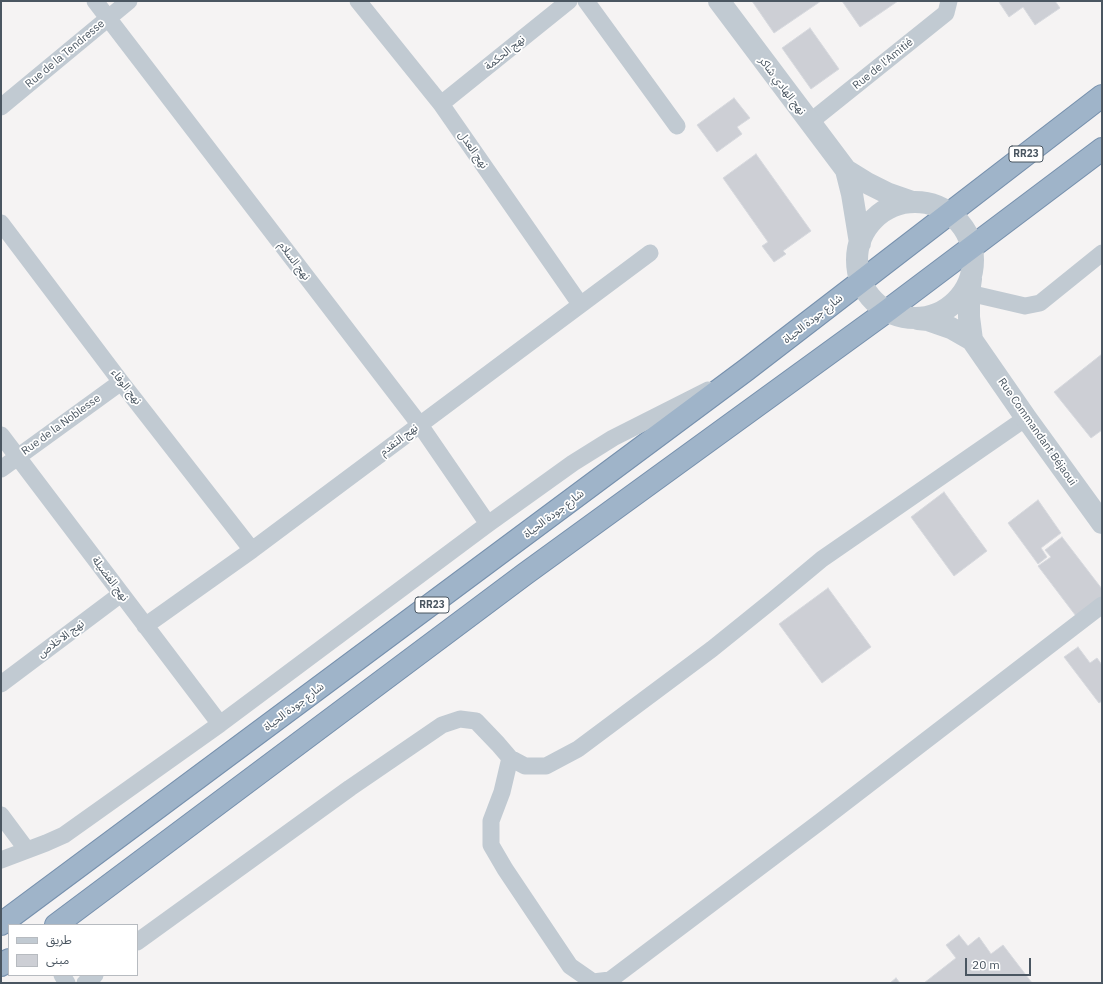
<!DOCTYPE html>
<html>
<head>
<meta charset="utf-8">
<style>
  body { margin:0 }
  #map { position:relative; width:1103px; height:984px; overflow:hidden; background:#f5f3f3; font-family:"IBM Plex Sans","Noto Sans Arabic",sans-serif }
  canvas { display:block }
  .frame { position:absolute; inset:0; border:2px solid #4a5661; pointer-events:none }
  .legend { position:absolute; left:8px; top:924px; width:130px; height:52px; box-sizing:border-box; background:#fff; border:1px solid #b7bbc0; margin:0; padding:5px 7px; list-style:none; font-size:12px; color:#4a5661 }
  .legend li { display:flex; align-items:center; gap:8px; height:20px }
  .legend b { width:20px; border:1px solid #b7bbc0 }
  .scale { position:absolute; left:965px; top:958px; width:66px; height:18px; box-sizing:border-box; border:2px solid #4a5661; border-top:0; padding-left:5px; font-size:12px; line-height:14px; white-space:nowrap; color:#4a5661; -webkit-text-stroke:3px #fff; paint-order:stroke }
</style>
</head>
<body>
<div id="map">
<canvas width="1103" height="984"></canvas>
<div class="frame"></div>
<ul class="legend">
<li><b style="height:5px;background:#c1cad2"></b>طريق</li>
<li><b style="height:11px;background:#cdcfd5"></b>مبنى</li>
</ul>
<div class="scale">20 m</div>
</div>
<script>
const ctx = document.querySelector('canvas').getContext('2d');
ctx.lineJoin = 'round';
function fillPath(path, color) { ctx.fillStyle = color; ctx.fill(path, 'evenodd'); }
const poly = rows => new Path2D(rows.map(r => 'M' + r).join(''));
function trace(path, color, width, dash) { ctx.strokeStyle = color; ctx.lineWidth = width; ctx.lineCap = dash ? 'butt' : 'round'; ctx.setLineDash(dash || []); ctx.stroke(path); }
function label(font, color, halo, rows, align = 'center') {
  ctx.font = font + ' "IBM Plex Sans","Noto Sans Arabic",sans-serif'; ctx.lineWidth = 3.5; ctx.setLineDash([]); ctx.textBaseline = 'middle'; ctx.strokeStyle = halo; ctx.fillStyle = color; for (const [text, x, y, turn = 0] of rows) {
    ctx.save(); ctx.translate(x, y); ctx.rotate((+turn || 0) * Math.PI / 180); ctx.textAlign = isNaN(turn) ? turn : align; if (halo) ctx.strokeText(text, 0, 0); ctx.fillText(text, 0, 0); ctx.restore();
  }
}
const building = poly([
  [752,1,821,1,774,33,752,1],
  [842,1,898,1,860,27,842,1],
  [1000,1,1055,1,1060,8,1035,25,1023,7,1009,17,999,2,1000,1],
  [810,28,839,69,811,89,782,48,810,28],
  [734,98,750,118,737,127,742,134,717,152,697,125,734,98],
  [756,154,811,231,783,251,786,254,774,262,762,246,768,242,723,178,756,154],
  [1102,354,1102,430,1091,438,1054,392,1102,354],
  [944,492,987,551,954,576,911,517,944,492],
  [1038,500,1061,533,1041,548,1047,557,1038,564,1008,523,1038,500],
  [1062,537,1102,589,1102,599,1079,620,1038,566,1051,557,1045,550,1062,537],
  [828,588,871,647,822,683,779,624,828,588],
  [1078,647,1090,663,1097,658,1102,665,1102,701,1099,703,1064,657,1078,647],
  [959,935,968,946,979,937,991,954,1003,945,1032,983,963,983,963,982,961,983,924,983,956,958,946,945,959,935],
  [896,978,900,983,890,983,896,978]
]);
fillPath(building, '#cdcfd5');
trace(building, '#d7d9de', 1);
const trunk = poly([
  [1,924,746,370,1102,96],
  [56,925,525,574,887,311,1102,149],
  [1,965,9,960]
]);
trace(trunk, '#7690ad', 24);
trace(poly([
  [95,1,420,425,488,524],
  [358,1,441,104,580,304],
  [586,1,677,126],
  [441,104,569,1],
  [1,107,129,1],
  [810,122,946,13,949,1],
  [1,223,121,382,252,550],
  [969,293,1025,306,1040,303,1102,253],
  [1,435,220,724],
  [1,469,121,382],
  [145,626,252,550,650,253],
  [1,684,121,594],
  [510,758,502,792,491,821,491,845,505,869,570,966,593,982,610,980,821,821,1102,605],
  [1,815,27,850],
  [1,860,46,843,64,835,220,724,488,524,573,463,613,438,708,390],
  [137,942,350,788,442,725,460,719,476,721,498,744,510,758,525,766,546,766,578,749,712,649,774,599,822,559,1026,418],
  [62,975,67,983],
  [85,983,95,975]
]), '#c1cad2', 17);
trace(poly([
  [719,1,846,170,867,183,889,194,912,202],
  [846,170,852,194,860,243],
  '857 260a58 58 0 1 1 116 0a58 58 0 1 1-116 0Z',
  [971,279,969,293,969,317,972,340],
  [918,319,928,320,951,328,972,340,1026,418,1102,523]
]), '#c1cad2', 22);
trace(trunk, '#9fb4c9', 22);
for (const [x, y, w] of [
  [1026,154,34],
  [432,605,34]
]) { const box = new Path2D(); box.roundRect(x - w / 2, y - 8, w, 16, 3); ctx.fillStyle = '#fff'; ctx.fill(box); trace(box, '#4a5661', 1); }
label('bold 10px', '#4a5661', null, [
  ["RR23",1026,154],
  ["RR23",432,605]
]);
label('11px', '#4a5661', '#fff', [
  ["نهج الحكمة",505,53,-39],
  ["Rue de la Tendresse",65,54,-40],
  ["Rue de l'Amitié",883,64,-39],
  ["نهج الهادي شاكر",782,86,53],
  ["نهج العدل",473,150,55],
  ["نهج السلام",294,261,53],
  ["شارع جودة الحياة",813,319,-38],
  ["نهج الوفاء",126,387,52],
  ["Rue de la Noblesse",61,425,-36],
  ["Rue Commandant Béjaoui",1037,432,55],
  ["نهج التقدم",399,440,-37],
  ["شارع جودة الحياة",554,514,-37],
  ["نهج الفضيلة",110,579,53],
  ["نهج الاخلاص",61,639,-37],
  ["شارع جودة الحياة",294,707,-37]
]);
</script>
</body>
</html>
